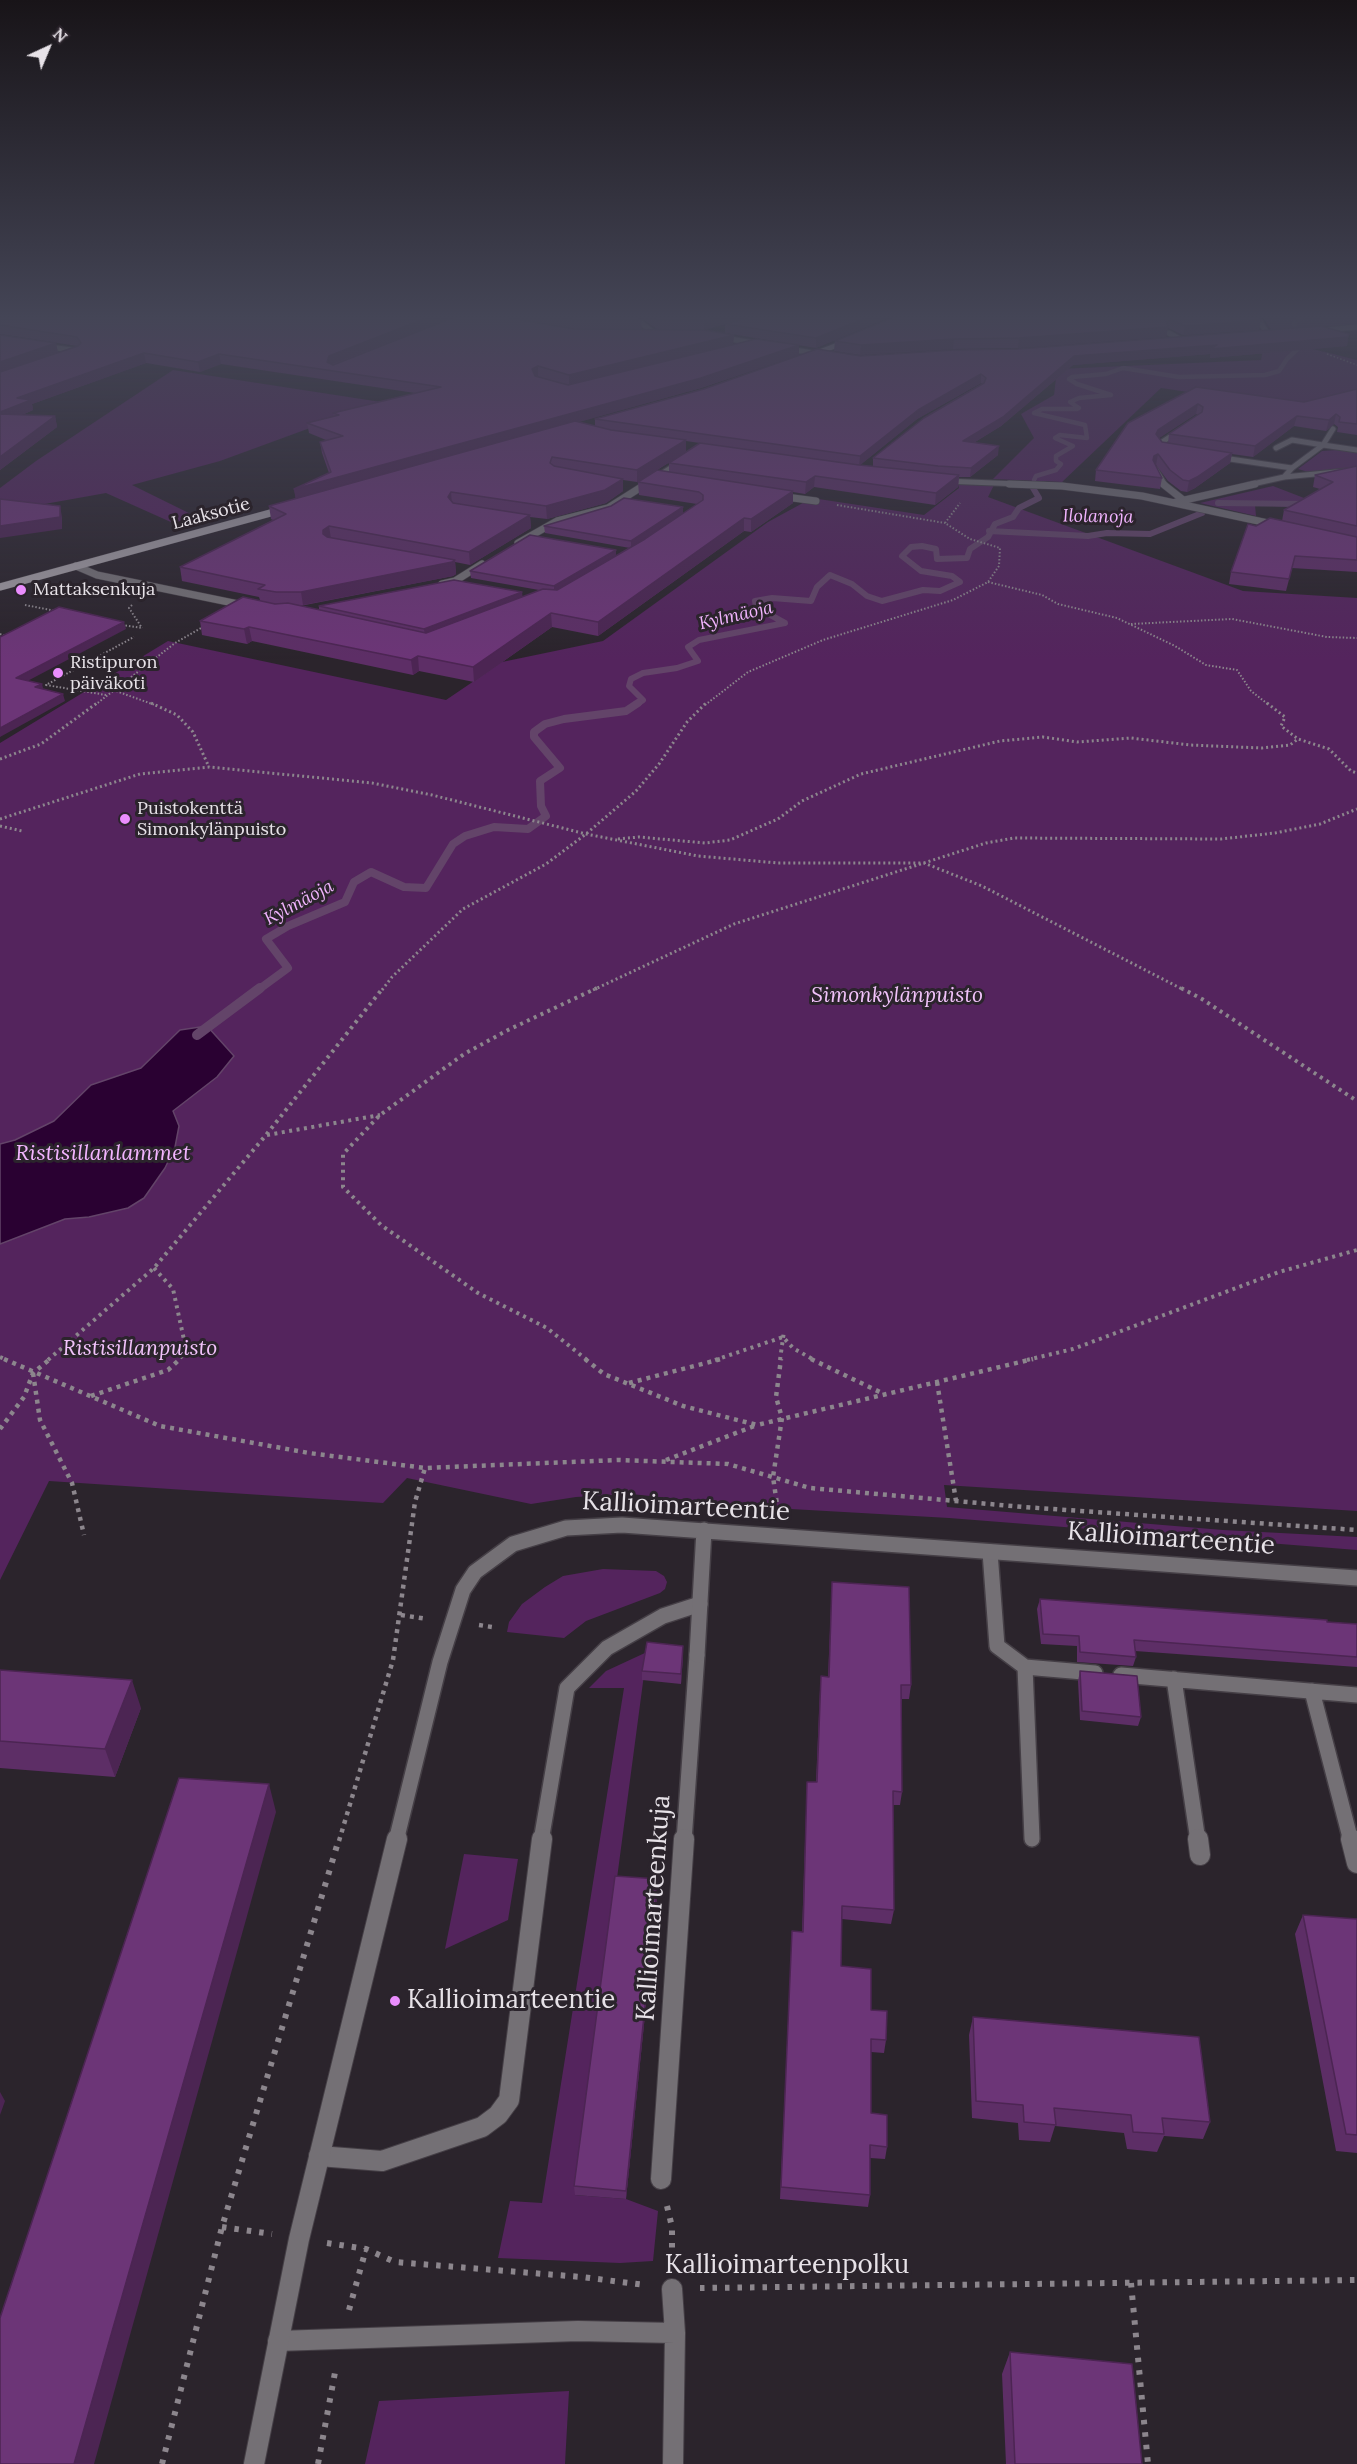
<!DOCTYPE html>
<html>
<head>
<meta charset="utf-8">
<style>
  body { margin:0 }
  #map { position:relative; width:1357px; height:2464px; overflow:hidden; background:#2b242c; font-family:Lora,serif }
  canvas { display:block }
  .north { position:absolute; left:18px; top:18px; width:60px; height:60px; -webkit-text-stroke:4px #2b242c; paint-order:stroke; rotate:44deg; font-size:16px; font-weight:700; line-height:24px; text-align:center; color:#e7e2e8 }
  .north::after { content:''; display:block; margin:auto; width:21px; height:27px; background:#e7e2e8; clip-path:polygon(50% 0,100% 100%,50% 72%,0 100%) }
</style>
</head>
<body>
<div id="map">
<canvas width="1357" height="2464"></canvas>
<div class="north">N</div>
</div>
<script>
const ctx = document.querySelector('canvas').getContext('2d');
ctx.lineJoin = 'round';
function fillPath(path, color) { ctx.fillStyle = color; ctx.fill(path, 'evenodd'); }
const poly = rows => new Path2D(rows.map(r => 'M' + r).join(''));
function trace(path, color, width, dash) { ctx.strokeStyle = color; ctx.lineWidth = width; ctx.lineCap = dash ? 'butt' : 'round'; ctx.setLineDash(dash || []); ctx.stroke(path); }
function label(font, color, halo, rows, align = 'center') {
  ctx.font = font + ' Lora,serif'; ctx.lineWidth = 6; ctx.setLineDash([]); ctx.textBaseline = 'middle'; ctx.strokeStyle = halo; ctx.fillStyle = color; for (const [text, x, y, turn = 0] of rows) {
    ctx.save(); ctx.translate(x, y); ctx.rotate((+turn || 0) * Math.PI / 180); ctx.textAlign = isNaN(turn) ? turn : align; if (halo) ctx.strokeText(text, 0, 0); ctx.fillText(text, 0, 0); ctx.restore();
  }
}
fillPath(poly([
  [1261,315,1357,315,1357,324,1272,331],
  [1265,337,1357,360,1357,417,1161,388,1062,482,993,479,1034,438,1021,414,1054,395,1057,369,1261,360],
  [173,370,381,402,220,461,132,485,201,519,173,523,106,493,0,512,0,488,36,461],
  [1336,450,1357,452,1357,467,1308,472,1298,469,1322,451],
  [958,484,994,485,988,497,1243,591,1357,598,1357,1511,944,1485,947,1507,1223,1530,1357,1537,1357,1550,949,1518,756,1507,631,1494,576,1497,531,1504,407,1478,383,1503,49,1481,0,1580,0,743,168,641,446,700,502,662,603,641,768,522,812,498,924,515,959,488],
  [1273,486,1304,498,1357,511,1255,505,1256,516,1200,503],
  [603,1569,656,1571,664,1576,667,1582,665,1589,660,1593,586,1621,564,1638,507,1632,509,1622,522,1604,545,1587,563,1576],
  [647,1652,575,2195,626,2199,658,2211,653,2261,620,2263,498,2258,510,2201,542,2203,624,1688,589,1688,606,1671],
  [464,1854,518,1859,508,1920,445,1949],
  [569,2391,565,2464,365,2464,379,2401]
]), '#54245d');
const water = poly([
  [207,1026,234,1056,217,1077,173,1111,179,1126,175,1147,165,1168,144,1198,128,1208,89,1217,65,1219,0,1244,0,1144,15,1140,54,1121,91,1085,141,1068,180,1030,207,1026]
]);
fillPath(water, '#2a0132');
trace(water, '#634469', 1.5);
trace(poly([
  [1295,331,1294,323,1306,315],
  [1034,480,1036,476,1056,470,1061,464,1056,461,1056,456,1073,446,1055,438,1060,435,1087,438,1085,425,1034,413,1042,409,1077,409,1079,408,1070,402,1079,398,1111,395,1077,384,1069,379,1072,377,1106,374,1123,368,1179,377,1265,375,1279,371,1287,359,1302,345,1300,340]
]), '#634469', 4.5);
trace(poly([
  [1218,503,1309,504],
  [989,531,1088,536,1107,533,1150,534,1202,513],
  [636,705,643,700,629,686,631,679,643,673,677,668,698,661,688,647,699,640,785,623,756,607,755,601,772,598,811,601,817,587,830,575,852,584,867,596,882,601,923,590,940,591,960,582,952,576,921,571,902,556,911,547,922,546,936,549,937,559,967,558,970,549,988,537,995,524,1013,517,1019,508,1039,498,1033,488]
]), '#634469', 6);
trace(poly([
  [258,990,288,968,266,939,288,926,345,902,354,882,371,872,404,887,426,888,453,844,465,836,494,827,528,829,546,816,541,806,540,781,560,768,534,737,534,732,545,724,564,719,626,711,638,703]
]), '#634469', 8);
trace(poly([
  [197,1035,260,988]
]), '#634469', 10);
const serviceFar3 = poly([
  [1255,315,1268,334],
  [1169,333,1183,341],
  [1276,448,1292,440,1323,445,1333,429],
  [1169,450,1161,448,1159,444,1182,429],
  [1216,457,1292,468],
  [1156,470,1165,485]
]);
const serviceFar2 = poly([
  [1163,484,1182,499]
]);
const serviceFar1 = poly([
  [990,1552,997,1646,1025,1667,1095,1673],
  [1025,1667,1032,1839],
  [1121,1675,1357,1695],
  [1174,1679,1198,1841],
  [1312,1691,1351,1841],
  [541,1841,567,1688,607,1648,663,1616,700,1604],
  [684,1841,697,1655]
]);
const service = poly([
  [1198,1839,1200,1855],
  [1351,1839,1357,1863],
  [319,2156,382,2161,482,2127,498,2115,509,2100,542,1839],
  [661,2179,684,1839],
  [672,2289,675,2333,673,2464],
  [278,2341,578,2331,675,2333]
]);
const minorFar3 = poly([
  [630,315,657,335],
  [1318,331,1357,327],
  [718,337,760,344],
  [43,346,78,351,74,352],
  [783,348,825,355],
  [1284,477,1292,468,1323,445,1357,450],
  [944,481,1044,485],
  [644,485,683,460],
  [1248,485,1284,477,1357,470]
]);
const minorFar2 = poly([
  [1009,484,1062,486,1142,496,1277,525],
  [778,496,816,501],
  [1176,502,1255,484],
  [518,543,557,521,608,508,646,484],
  [76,566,97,575,248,606],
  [442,584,455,581,482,564]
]);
const minorFar1 = poly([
  [697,1655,704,1530],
  [396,1841,440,1662,463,1590,475,1572,513,1544,566,1528,622,1525,1357,1578]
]);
const minor = poly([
  [254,2464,299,2239,397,1839]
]);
const secondaryFar1 = poly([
  [809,356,848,341]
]);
const secondary = poly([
  [0,587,285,509]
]);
trace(serviceFar3, '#453f46', 7);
trace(serviceFar2, '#453f46', 8);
trace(serviceFar1, '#453f46', 18);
trace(service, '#453f46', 22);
trace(minorFar3, '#453f46', 7);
trace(minorFar2, '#453f46', 8);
trace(minorFar1, '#453f46', 18);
trace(minor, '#453f46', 22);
trace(secondaryFar1, '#453f46', 7);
trace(secondary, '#453f46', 8);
trace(poly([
  [1327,354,1357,365]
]), '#8c868d', 1.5, [1.5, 2]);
trace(poly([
  [837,505,945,523],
  [988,582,1042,595,1058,604,1117,618,1175,646,1206,665,1237,670,1251,691,1269,705],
  [25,605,56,611],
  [132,605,129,608,142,628],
  [1131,624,1232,619,1327,637,1357,638],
  [122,625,142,628],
  [0,634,5,636,0,638],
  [113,690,155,705],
  [106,695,46,685,134,637],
  [95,705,175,643,203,627],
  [705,705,748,672,823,640,953,600,988,582,999,566,1000,548,970,539,945,523,960,503]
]), '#8c868d', 2, [1.5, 2]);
trace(poly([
  [151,703,177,715,193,732,209,767],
  [1267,703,1285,717,1281,726,1298,739,1329,749,1351,771,1357,773],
  [0,759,41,744,97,703],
  [0,819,140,774,209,767,372,783,432,795,586,834,698,856,778,863,924,863,982,886,1184,990],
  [0,826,22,831],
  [618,839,639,837,705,843,730,840,778,819,802,801,861,774,1000,741,1043,737,1077,742,1131,738,1190,745,1262,748,1290,745,1298,739],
  [382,990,392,977,463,909,546,864,586,834,636,791,659,764,687,722,706,703],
  [593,990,734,924,986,843,1014,838,1221,839,1275,833,1320,824,1357,809]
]), '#8c868d', 3, [2, 3]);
trace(poly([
  [1181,988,1202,999,1357,1101],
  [267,1135,380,1115],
  [154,1268,173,1289,186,1349,179,1360],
  [0,1357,7,1360],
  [48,1360,154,1268,266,1135,383,988],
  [587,1360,547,1328,478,1293,381,1225,343,1187,343,1154,380,1115,464,1054,508,1030,597,988],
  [715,1360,783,1337,793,1348,814,1360],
  [780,1360,784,1331],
  [1027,1360,1073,1349,1279,1272,1357,1250]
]), '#8c868d', 4, [3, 4.5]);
trace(poly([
  [4,1359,160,1426,309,1453,425,1468,618,1460,728,1464,810,1488,1023,1507,1357,1530],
  [585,1359,604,1374,683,1406,757,1425,1033,1359],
  [811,1359,884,1394],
  [33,1373,40,1420,72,1483,84,1535],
  [937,1382,956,1501],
  [629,1383,721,1359],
  [91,1396,168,1370,180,1359],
  [0,1429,24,1397,33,1373,50,1359],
  [666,1460,757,1425],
  [778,1511,773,1477,782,1418,776,1397,781,1359],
  [401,1615,427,1619],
  [479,1625,492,1627],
  [339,1841,393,1660,415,1502,425,1468]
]), '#8c868d', 4.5, [4, 5]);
trace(poly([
  [667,2206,672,2227,672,2261],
  [222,2227,272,2234],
  [327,2243,366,2249,395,2262,582,2277,645,2285],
  [1131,2283,1148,2464],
  [700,2288,1357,2280],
  [349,2310,366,2249],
  [162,2464,222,2227,339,1839],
  [318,2464,336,2367]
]), '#8c868d', 6, [4.5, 8]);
trace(serviceFar3, '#747075', 5);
trace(serviceFar2, '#747075', 7);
trace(serviceFar1, '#747075', 15);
trace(service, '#747075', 20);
trace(minorFar3, '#747075', 5);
trace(minorFar2, '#747075', 7);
trace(minorFar1, '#747075', 15);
trace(minor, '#747075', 20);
trace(secondaryFar1, '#a09aa1', 5);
trace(secondary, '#a09aa1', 7);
fillPath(poly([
  [0,315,458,315,333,365,574,329,734,335,733,344,799,345,799,355,701,388,578,422,595,426,595,419,861,356,1019,349,1348,337,1347,346,1210,358,1210,354,1073,365,1001,426,975,442,998,455,970,477,959,477,958,487,935,505,814,487,805,494,793,492,793,503,751,532,744,531,598,636,552,627,474,682,419,671,413,675,252,641,247,644,202,635,200,621,260,600,259,597,182,581,180,567,273,520,271,519,269,506,296,499,294,489,329,473,322,453,320,442,326,440,309,433,307,423,334,417,333,413,415,393,221,364,200,372,146,363,32,404,33,410,22,415,55,416,57,427,0,470,0,335,56,343,58,353,77,346,0,334],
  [981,383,982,384,873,458,873,467,860,465,917,419],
  [686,441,700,443,669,463,669,472,657,470,686,452],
  [649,475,638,482,639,495,697,504,636,544,683,513,683,507,544,526,545,533,630,548,616,556,470,571,471,578,539,590,523,597,319,606,319,610,300,606,453,576,456,574,455,562,470,565,531,528,530,517,547,519,606,503,623,491,623,480,637,482],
  [495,315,635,315,641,320,642,330,575,329],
  [637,315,895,315,816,348,725,333,725,324,704,330,658,330],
  [899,315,1258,315,1259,330,1183,335,1168,328,1167,329,1166,337,1018,348,953,349,860,355,834,351,835,341],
  [1196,387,1304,402,1357,389,1357,435,1337,432,1338,427,1334,424,1326,431,1294,426,1253,457,1232,454,1230,463,1195,488,1187,492,1181,491,1168,481,1156,465,1156,466,1162,478,1160,489,1095,481,1096,470],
  [1196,414,1198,415,1169,434,1168,443,1162,442,1159,438],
  [1357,466,1357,572,1292,568,1286,591,1229,584,1231,572,1256,526,1282,521,1284,510,1320,489,1313,487,1315,475],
  [832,1582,911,1685,909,1699,902,1699,902,1792,900,1805,893,1805,894,1910,891,1924,842,1919,841,1966,871,2010,886,2040,884,2053,871,2052,871,2113,887,2147,885,2159,870,2158,870,2195,868,2207,780,2199,792,1931,802,1932,807,1782,816,1782,820,1690,821,1676,828,1677],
  [1040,1599,1357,1624,1357,1667,1135,1651,1136,1657,1133,1666,1077,1662,1077,1646,1041,1644,1037,1609],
  [683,1655,681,1684,642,1680,642,1671],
  [0,1670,141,1708,115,1777,0,1768],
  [1080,1671,1141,1717,1138,1726,1080,1720,1078,1681],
  [658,1889,626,2199,575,2195,574,2186],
  [1303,1915,1357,1919,1357,2153,1336,2151,1295,1934],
  [973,2017,1210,2122,1203,2139,1164,2136,1157,2152,1127,2149,1124,2133,1055,2126,1050,2142,1019,2140,1018,2123,972,2118,969,2035],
  [1010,2352,1142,2464,1006,2464,1002,2374]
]), '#5d2e66');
fillPath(poly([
  [434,315,458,315,330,365,327,362,329,356],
  [724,315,757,315,704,330,704,321],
  [873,315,895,315,816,348,816,338],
  [1170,319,1166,337,1018,348,1019,338,1166,322],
  [1261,320,1259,330,1183,335,1185,326],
  [734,335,733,345,569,385,569,375],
  [1348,337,1347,346,1210,358,1210,354,1073,365,1001,426,962,450,963,441,1074,356,1217,345],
  [954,339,953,349,860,355,861,345],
  [56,343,58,353,0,373,0,362],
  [799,345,799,355,701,388,296,501,294,489],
  [144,353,146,363,32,404,33,410,0,424,0,412,17,398],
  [219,354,221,364,200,372,198,362],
  [538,366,538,376,533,379,532,369],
  [981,374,981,383,917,419,859,466,860,456,918,410],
  [1198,404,1196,414,1156,440,1156,434,1158,430],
  [1336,414,1334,424,1326,431,1329,420],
  [55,416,57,427,0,470,0,457],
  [1297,416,1294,426,1253,457,1255,446],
  [686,440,686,452,637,482,637,470],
  [999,446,998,455,970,477,971,468],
  [1232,453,1230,463,1195,488,1187,492,1189,481],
  [1158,454,1156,465,1152,467,1154,456],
  [959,475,958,487,935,505,936,493],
  [815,476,814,487,805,494,806,482],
  [623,479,623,491,606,503,547,519,546,506],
  [793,491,793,503,751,532,751,519],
  [451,492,452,505,448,497],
  [60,506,62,517,62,529,0,538,0,526],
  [683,507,683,513,631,548,631,541],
  [530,515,531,528,470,565,469,552],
  [744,518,744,531,598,636,598,622],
  [329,526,331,539,325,543,323,530],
  [616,550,616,557,554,593,554,586],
  [455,560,456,574,453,576,303,605,301,592],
  [522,592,523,599,425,636,424,629],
  [551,613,552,627,474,682,473,667],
  [124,622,126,629,18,686,16,678],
  [249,627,252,641,247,644,244,629],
  [418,656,419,671,413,675,411,660],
  [42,684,44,692,35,687],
  [63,694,65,701,0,737,0,728],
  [683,1646,683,1655,681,1684,681,1674],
  [132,1680,141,1708,115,1777,105,1749],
  [269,1784,276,1812,94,2464,74,2464],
  [658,1879,658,1889,626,2199,626,2191],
  [0,2092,5,2101,0,2115]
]), '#4c2553');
const building = poly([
  [0,315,434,315,329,356,327,362,333,365,460,315,493,315,574,329,704,330,734,335,569,375,538,366,532,369,535,376,568,385,756,339,799,345,701,378,294,489,331,472,320,442,343,436,307,423,339,415,333,413,441,387,219,354,198,362,144,353,17,398,31,400,0,412,0,372,78,346,81,343,77,337,0,325,0,315],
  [549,315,635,315,641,320,575,320,549,315],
  [651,315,724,315,704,321,658,320,651,315],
  [758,315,873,315,816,338,725,324,758,315],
  [899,315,1258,315,1261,320,1185,326,1170,319,1166,322,1168,327,1019,338,954,339,861,345,835,341,899,315],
  [1321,326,1349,334,1348,337,1211,349,1217,345,1074,356,1003,417,963,441,999,446,971,468,938,466,873,458,924,418,984,383,986,378,981,374,918,410,860,456,595,419,704,389,817,349,861,356,954,350,1019,349,1321,326],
  [0,335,56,343,0,362,0,335],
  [1196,387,1304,402,1357,389,1357,424,1339,422,1340,417,1336,414,1329,420,1297,416,1255,446,1169,434,1202,412,1203,407,1198,404,1158,430,1156,434,1162,442,1232,453,1197,477,1189,481,1183,480,1170,470,1158,454,1154,456,1153,460,1162,478,1096,470,1128,423,1196,387],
  [0,414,55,416,0,457,0,414],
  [575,421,611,430,686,440,637,470,552,457,550,463,554,466,623,479,605,490,546,506,451,492,448,497,453,503,530,515,469,552,329,526,323,530,323,534,327,537,455,560,452,562,301,592,276,592,258,589,265,585,180,567,286,514,269,506,575,421],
  [700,443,859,465,959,475,936,493,815,476,806,482,669,463,700,443],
  [1357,466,1357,526,1284,510,1333,482,1315,475,1357,466],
  [657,470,793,491,751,519,744,518,598,622,551,613,473,667,418,656,411,660,249,627,244,629,200,621,243,597,275,604,288,603,426,633,543,589,557,590,645,539,703,500,703,495,699,492,638,482,657,470],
  [624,498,683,507,631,541,544,526,611,506,624,498],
  [0,499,60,506,60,517,0,526,0,499],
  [1270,518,1357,537,1357,560,1295,556,1289,579,1231,572,1248,524,1256,526,1270,518],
  [530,535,616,550,554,586,470,571,530,535],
  [454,580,522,592,424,629,319,606,454,580],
  [59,607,124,622,16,678,42,684,35,687,63,694,0,728,0,637,59,607],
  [832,1582,909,1587,911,1685,901,1685,902,1792,893,1791,894,1910,842,1906,841,1966,871,1969,871,2010,887,2011,886,2040,871,2039,871,2113,887,2115,887,2147,870,2145,870,2195,781,2187,792,1931,803,1932,807,1782,817,1782,821,1676,829,1677,832,1582],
  [1040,1599,1327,1620,1327,1622,1357,1624,1357,1657,1134,1640,1136,1657,1080,1652,1079,1636,1043,1634,1040,1599],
  [647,1642,683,1646,681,1674,642,1671,647,1642],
  [0,1670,132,1680,105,1749,0,1741,0,1670],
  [1080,1671,1137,1676,1141,1717,1082,1711,1080,1671],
  [179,1778,269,1784,74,2464,0,2464,0,2318,179,1778],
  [615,1876,658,1879,626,2191,574,2186,615,1876],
  [1303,1915,1357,1919,1357,2135,1346,2134,1303,1915],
  [973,2017,1199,2037,1210,2122,1162,2118,1164,2134,1133,2132,1131,2115,1054,2108,1056,2125,1024,2122,1023,2105,976,2101,973,2017],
  [1010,2352,1132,2364,1142,2464,1015,2464,1010,2352]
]);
fillPath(building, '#6c3577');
trace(building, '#4c2553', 1.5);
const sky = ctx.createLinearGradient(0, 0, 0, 660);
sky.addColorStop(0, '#181418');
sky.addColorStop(0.48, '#444556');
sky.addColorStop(1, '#44455600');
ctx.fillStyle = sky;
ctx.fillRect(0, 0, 1357, 660);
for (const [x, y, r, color] of [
  [21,590,6,"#ea8dfd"],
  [58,673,6,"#ea8dfd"],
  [125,819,6,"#ea8dfd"],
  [395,2001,6,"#ea8dfd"]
]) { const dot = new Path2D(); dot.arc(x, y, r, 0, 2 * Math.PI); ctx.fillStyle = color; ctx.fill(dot); trace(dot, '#2b242c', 2); }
label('18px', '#e7e2e8', '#2b242c', [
  ["Laaksotie",211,514,-15]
]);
label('italic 18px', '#f2b4ff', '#2b242c', [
  ["Ilolanoja",1098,517,1],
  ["Kylmäoja",736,616,-13],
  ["Kylmäoja",299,903,-28]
]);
label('18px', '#e7e2e8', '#2b242c', [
  ["Mattaksenkuja",33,590],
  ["Ristipuron",70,663],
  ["päiväkoti",70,684],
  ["Puistokenttä",137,809],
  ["Simonkylänpuisto",137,830]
], 'left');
label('italic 21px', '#f2c3fb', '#2b242c', [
  ["Simonkylänpuisto",897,996],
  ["Ristisillanpuisto",140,1349]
]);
label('italic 22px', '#f2b4ff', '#2b242c', [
  ["Ristisillanlammet",103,1154]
]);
label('26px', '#e7e2e8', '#2b242c', [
  ["Kallioimarteentie",686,1507,3],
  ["Kallioimarteentie",1171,1539,4],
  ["Kallioimarteenkuja",654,1908,-86],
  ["Kallioimarteenpolku",787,2266]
]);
label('26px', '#e7e2e8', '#2b242c', [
  ["Kallioimarteentie",407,2001]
], 'left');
</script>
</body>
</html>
